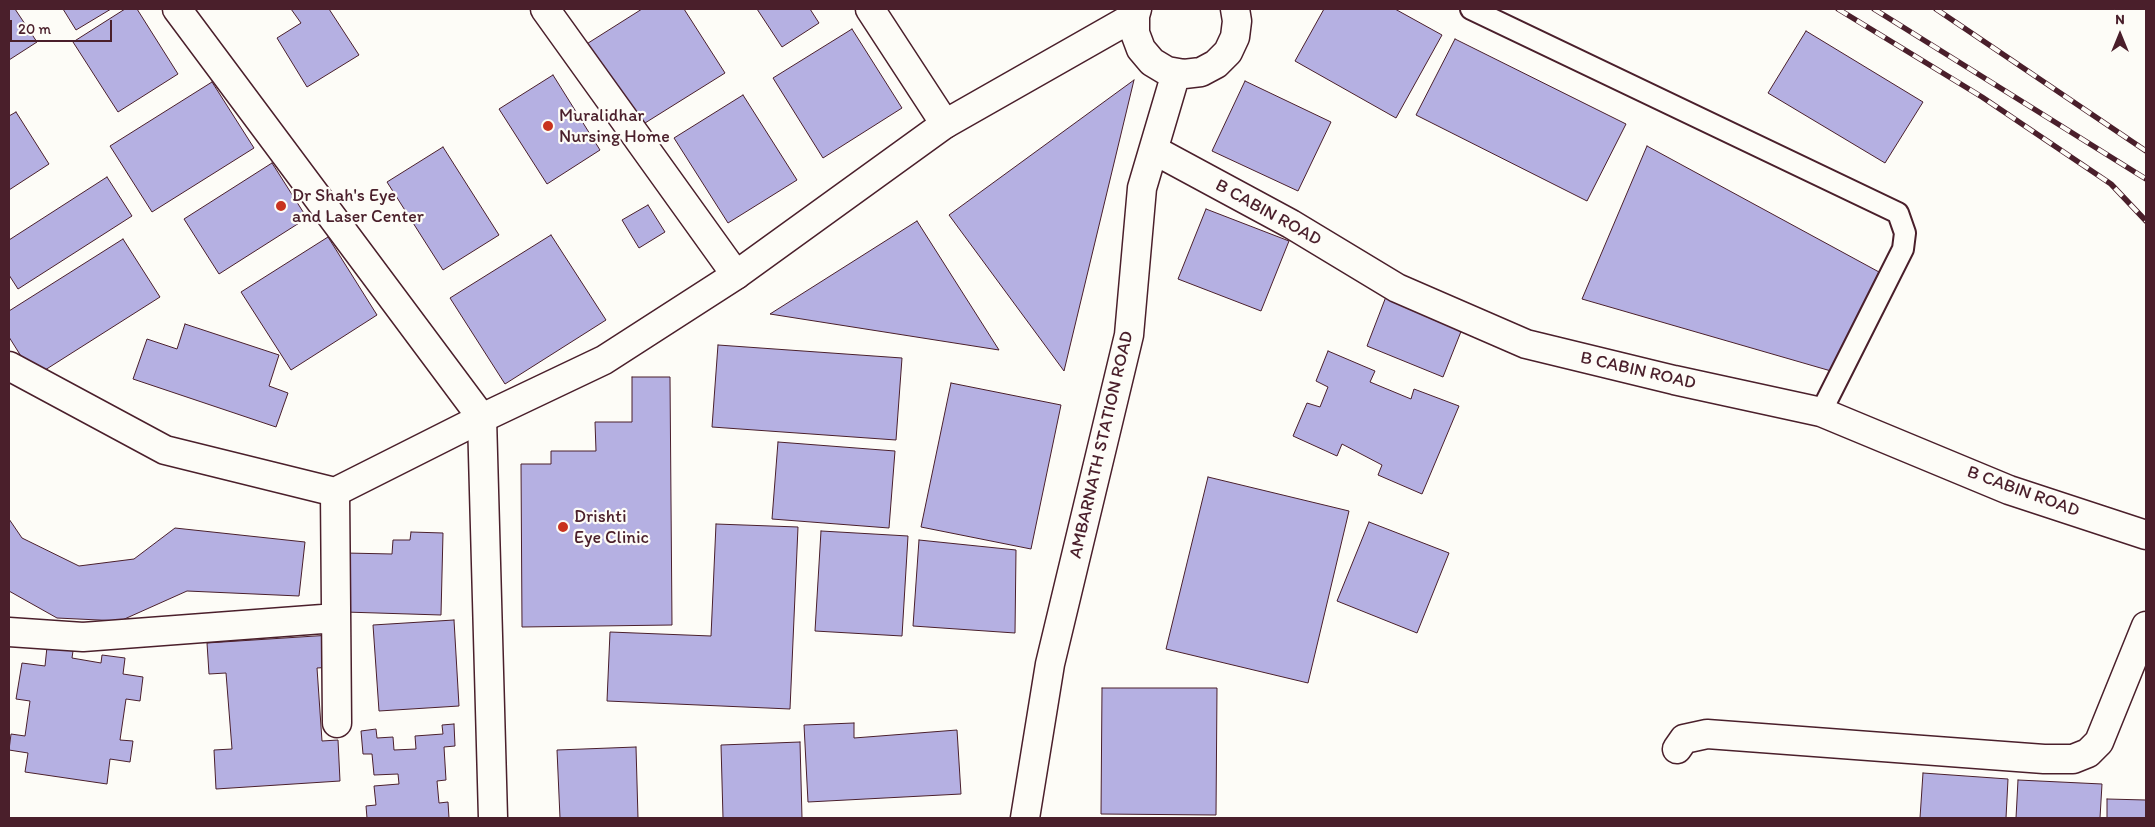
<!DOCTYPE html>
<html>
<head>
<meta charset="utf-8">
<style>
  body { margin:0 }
  #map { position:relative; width:2155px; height:827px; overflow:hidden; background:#fdfcf7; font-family:Itim,sans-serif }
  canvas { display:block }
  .frame { position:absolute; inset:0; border:10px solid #4a1f2b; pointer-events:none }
  .north { position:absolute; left:2095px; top:10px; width:50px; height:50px; -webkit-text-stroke:4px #fdfcf7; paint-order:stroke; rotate:0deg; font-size:14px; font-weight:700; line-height:20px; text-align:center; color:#4a1f2b }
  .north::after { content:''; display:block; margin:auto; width:18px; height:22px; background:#4a1f2b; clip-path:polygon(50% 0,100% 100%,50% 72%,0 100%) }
  .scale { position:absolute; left:10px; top:20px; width:102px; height:22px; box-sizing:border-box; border:2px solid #4a1f2b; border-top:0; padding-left:6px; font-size:15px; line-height:18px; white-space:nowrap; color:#4a1f2b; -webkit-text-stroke:4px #fdfcf7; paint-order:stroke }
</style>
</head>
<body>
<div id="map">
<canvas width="2155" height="827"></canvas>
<div class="frame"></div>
<div class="north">N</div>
<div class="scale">20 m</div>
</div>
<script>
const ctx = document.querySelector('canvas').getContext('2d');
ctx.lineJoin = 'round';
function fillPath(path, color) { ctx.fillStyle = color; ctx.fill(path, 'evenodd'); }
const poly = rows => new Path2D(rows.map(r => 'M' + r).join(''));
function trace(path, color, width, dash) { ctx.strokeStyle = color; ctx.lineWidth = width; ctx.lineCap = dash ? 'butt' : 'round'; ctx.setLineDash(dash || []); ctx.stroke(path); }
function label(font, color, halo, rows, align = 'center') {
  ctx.font = font + ' Itim,sans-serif'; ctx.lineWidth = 4.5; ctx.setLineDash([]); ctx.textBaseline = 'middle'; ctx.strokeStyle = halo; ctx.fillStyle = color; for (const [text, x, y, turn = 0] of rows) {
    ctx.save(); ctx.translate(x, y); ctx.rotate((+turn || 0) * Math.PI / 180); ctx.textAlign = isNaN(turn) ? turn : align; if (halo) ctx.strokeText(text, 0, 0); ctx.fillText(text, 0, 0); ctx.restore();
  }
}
const building = poly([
  [9,9,15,9,37,42,9,60,9,9],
  [63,9,111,9,76,30,63,9],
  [125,9,137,9,178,74,118,112,73,42,125,9],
  [291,9,329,9,359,55,307,87,277,38,301,23,291,9],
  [642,9,684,9,725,73,637,128,585,45,642,9],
  [757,9,810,9,819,23,782,47,757,9],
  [1324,9,1395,9,1442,35,1396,118,1295,61,1324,9],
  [852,29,902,108,823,158,773,78,852,29],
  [1806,31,1923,102,1885,163,1768,93,1806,31],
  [1455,39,1626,124,1587,201,1416,115,1455,39],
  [553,75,600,150,547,184,499,109,553,75],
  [1134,80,1064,371,949,215,1134,80],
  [1245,81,1331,122,1298,191,1212,151,1245,81],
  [212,82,254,148,152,212,110,146,212,82],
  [743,95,797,180,728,223,674,138,743,95],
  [16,112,49,164,9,190,9,116,16,112],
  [1647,146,1879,272,1831,371,1582,299,1647,146],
  [443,147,499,235,443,270,387,182,443,147],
  [272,163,307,218,219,274,184,219,272,163],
  [107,177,132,216,18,289,9,275,9,240,107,177],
  [648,205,665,232,639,248,622,220,648,205],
  [1206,209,1289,241,1261,311,1178,279,1206,209],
  [917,221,999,350,770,314,917,221],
  [551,235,606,320,505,384,450,298,551,235],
  [328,237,377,315,291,370,241,292,328,237],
  [123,239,160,297,34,377,9,337,9,311,123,239],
  [1387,294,1464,324,1443,377,1367,346,1387,294],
  [185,324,279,355,269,386,288,393,276,427,133,379,147,339,177,349,185,324],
  [718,345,902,358,896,440,712,427,718,345],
  [1328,351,1375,371,1370,382,1411,399,1414,389,1459,406,1422,494,1378,475,1382,465,1342,444,1337,456,1293,436,1307,403,1320,407,1328,387,1316,381,1328,351],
  [632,377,670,377,672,625,522,627,521,464,551,464,551,451,596,451,595,422,632,422,632,377],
  [951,383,1061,405,1031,549,921,527,951,383],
  [778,442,895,451,889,528,772,519,778,442],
  [1208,477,1349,511,1308,683,1166,649,1208,477],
  [9,519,22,538,79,566,134,559,175,528,305,542,299,596,187,591,120,621,57,618,9,591,9,519],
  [1369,522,1449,553,1417,633,1337,601,1369,522],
  [716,524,798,527,790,709,607,701,610,632,711,636,716,524],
  [821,531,908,536,902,636,815,631,821,531],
  [411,532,443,533,441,615,345,612,346,553,392,554,393,540,410,540,411,532],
  [919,540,1016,550,1015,633,913,626,919,540],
  [454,620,459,706,379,711,373,625,454,620],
  [331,635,333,667,317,668,322,741,338,740,340,781,216,789,214,750,232,749,226,673,209,674,207,643,331,635],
  [47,647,73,651,72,658,101,663,102,655,125,658,123,674,143,677,140,701,126,699,120,740,133,741,130,762,110,759,107,784,25,772,28,753,9,750,11,734,25,736,30,701,16,699,22,663,45,666,47,647],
  [1102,688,1217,688,1216,815,1101,814,1102,688],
  [854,723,854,738,957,730,961,794,808,802,804,725,854,723],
  [454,724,455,746,444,747,446,780,437,781,439,803,448,802,449,818,367,818,366,806,376,805,374,786,399,784,398,774,374,775,372,754,363,754,361,731,376,729,377,738,393,737,394,750,416,749,415,736,443,734,442,725,454,724],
  [800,742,802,818,723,818,721,745,800,742],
  [636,747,638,818,560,818,557,750,636,747],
  [1923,773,2008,779,2006,818,1920,818,1923,773],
  [2018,780,2102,784,2100,818,2016,818,2018,780],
  [2107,799,2146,800,2146,818,2107,818,2107,799]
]);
fillPath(building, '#b5b0e2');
trace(building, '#4a1f2b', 1);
const lane = poly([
  [1471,9,1898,213,1905,233,1903,249,1821,412]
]);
const street = poly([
  [177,9,482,418,493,818],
  [545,9,736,275],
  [870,9,945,124],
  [335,492,337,723],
  [9,632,83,637,336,618],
  [1677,749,1684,739,1707,734,2044,759,2073,759,2088,753,2099,742,2146,626]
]);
const secondary = poly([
  [1137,9,1135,16,1135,33,1141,49,1152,62,1167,71,1184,74,1201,72,1216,64,1228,52,1235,37,1237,21,1235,9],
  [1154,150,1291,224,1397,288,1526,344,1674,380,1821,412,2009,490,2146,535],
  [9,366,165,450,335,492,482,418,604,360,736,275,945,124,1135,16],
  [1025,818,1050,664,1129,335,1142,188,1176,73]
]);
trace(lane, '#4a1f2b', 24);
trace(street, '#4a1f2b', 31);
trace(secondary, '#4a1f2b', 31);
trace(lane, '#fdfcf7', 20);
trace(street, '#fdfcf7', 28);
trace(secondary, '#fdfcf7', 28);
const rail = poly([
  [1838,9,1982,97,2111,184,2146,221],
  [1874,9,2146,179],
  [1936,9,2146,151]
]);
trace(rail, '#4a1f2b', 5.5);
trace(rail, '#fdfcf7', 4, [11]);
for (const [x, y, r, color] of [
  [548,126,6,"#c8321e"],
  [281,206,6,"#c8321e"],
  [563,527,6,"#c8321e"]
]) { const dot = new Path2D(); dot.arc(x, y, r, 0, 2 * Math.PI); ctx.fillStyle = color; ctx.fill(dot); trace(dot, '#fdfcf7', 2); }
label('18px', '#4a1f2b', '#fdfcf7', [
  ["Muralidhar",559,116],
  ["Nursing Home",559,137],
  ["Dr Shah's Eye",292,196],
  ["and Laser Center",292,217],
  ["Drishti",574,517],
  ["Eye Clinic",574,538]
], 'left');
label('18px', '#4a1f2b', '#fdfcf7', [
  ["B CABIN ROAD",1268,213,29],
  ["B CABIN ROAD",1638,371,13],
  ["AMBARNATH STATION ROAD",1102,445,-77],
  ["B CABIN ROAD",2023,492,20]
]);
</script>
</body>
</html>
